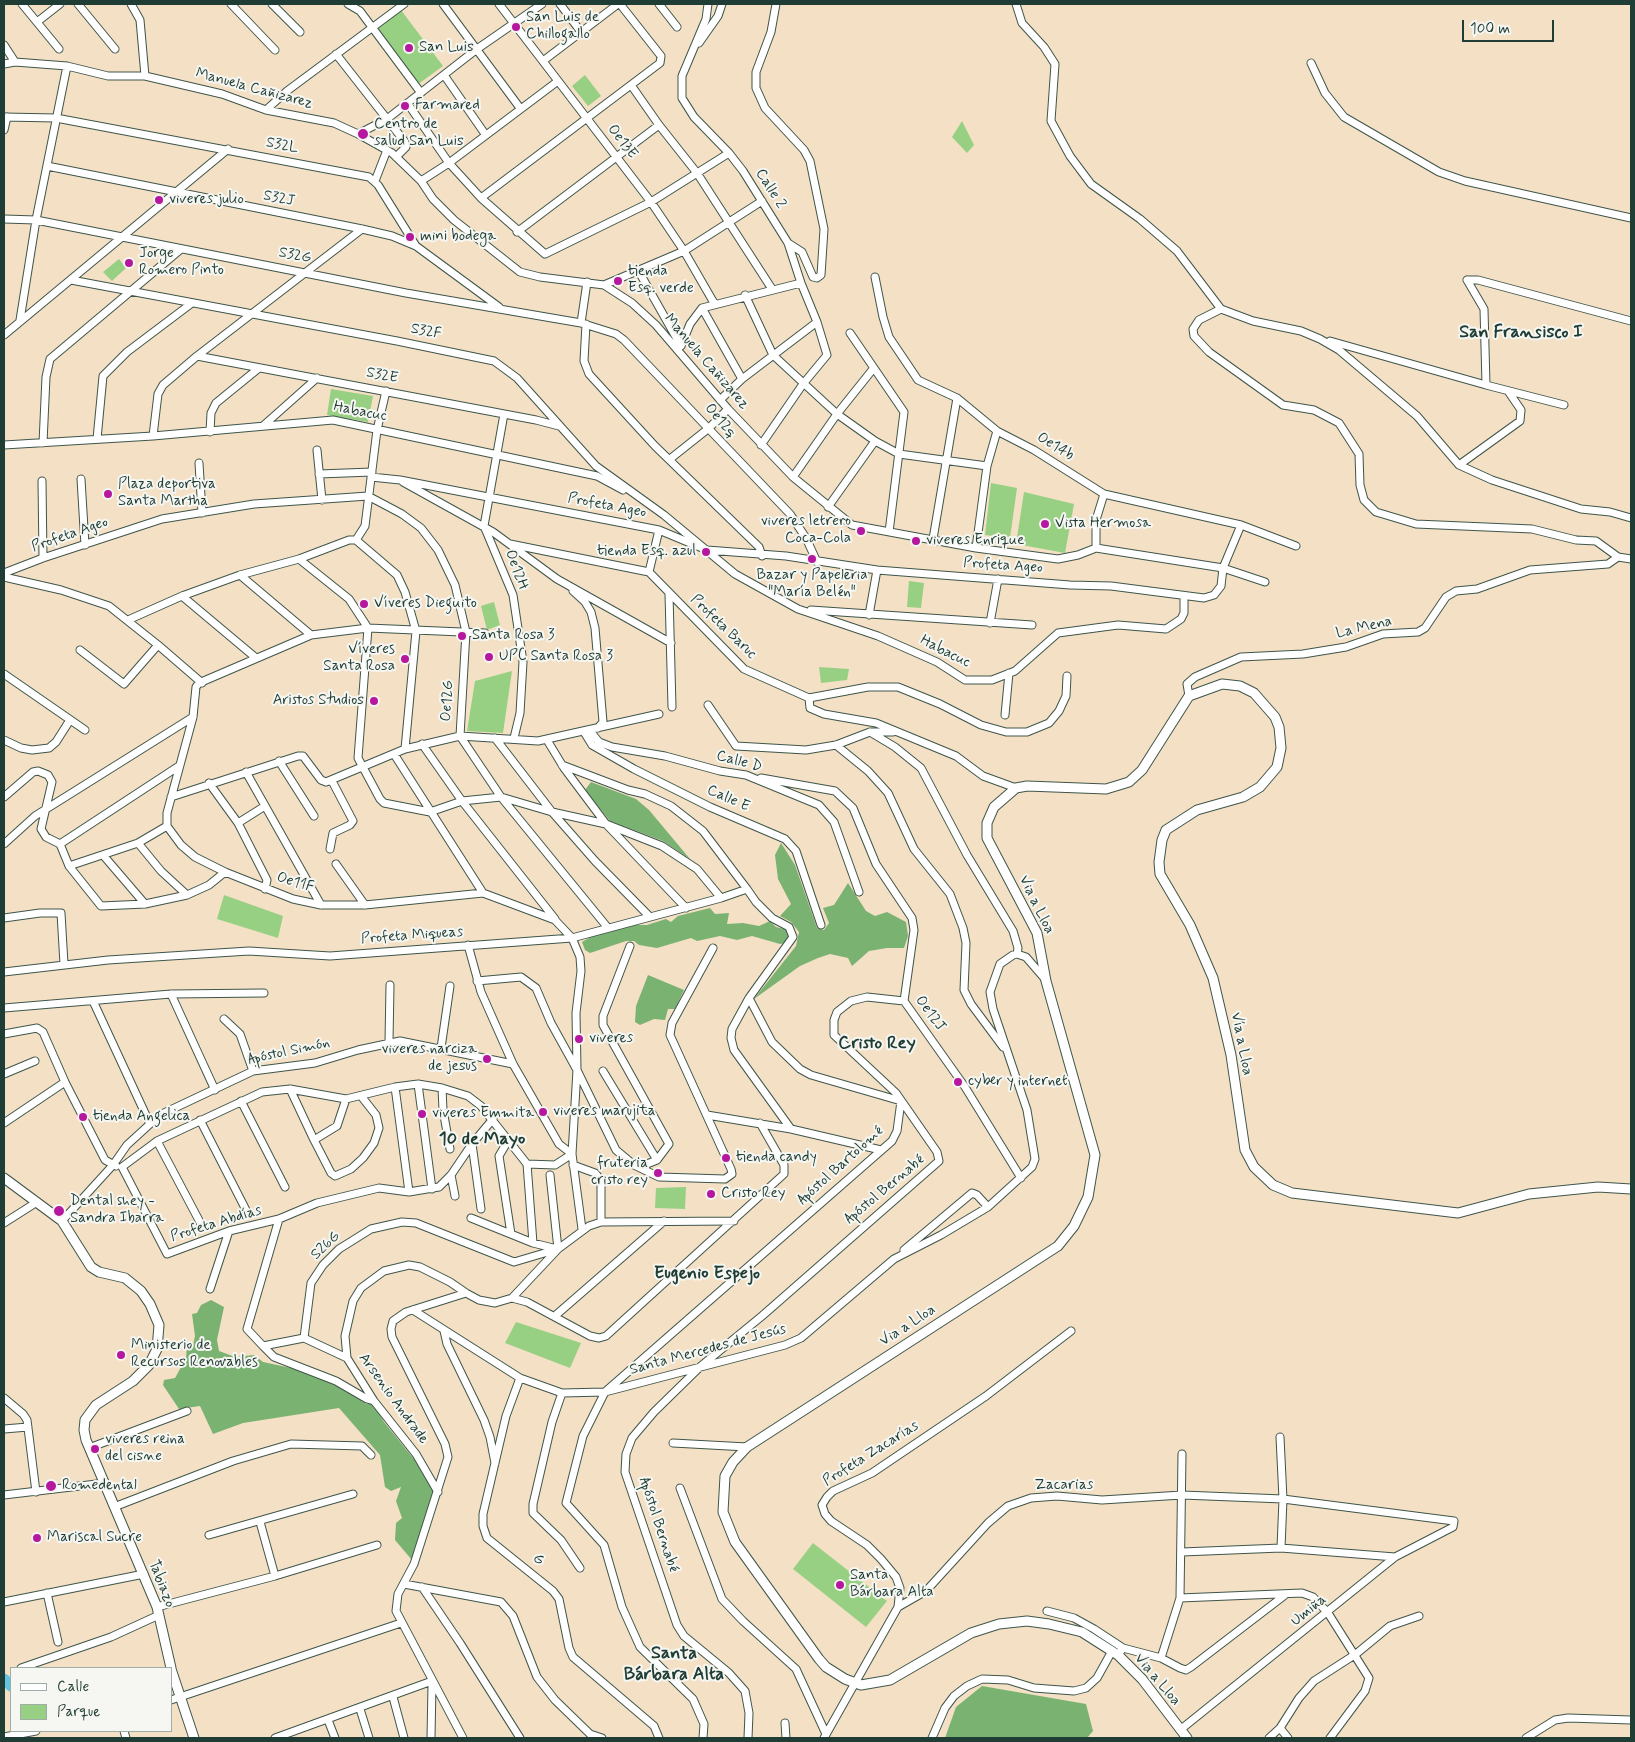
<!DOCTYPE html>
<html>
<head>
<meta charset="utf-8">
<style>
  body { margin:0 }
  #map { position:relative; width:1635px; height:1742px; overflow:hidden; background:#f4e0c5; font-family:Mynerve,sans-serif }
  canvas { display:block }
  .frame { position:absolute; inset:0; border:5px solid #1f3d34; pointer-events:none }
  .legend { position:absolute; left:10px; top:1667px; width:162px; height:65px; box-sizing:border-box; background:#f6f6f2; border:1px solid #a0aca6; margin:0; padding:6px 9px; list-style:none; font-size:15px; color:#1f3d34 }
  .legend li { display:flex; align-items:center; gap:10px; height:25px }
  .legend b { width:25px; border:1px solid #a0aca6 }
  .scale { position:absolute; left:1462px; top:20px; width:92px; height:22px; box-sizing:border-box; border:2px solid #1f3d34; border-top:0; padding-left:6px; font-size:15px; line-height:18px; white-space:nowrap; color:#1f3d34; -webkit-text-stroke:4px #f6f6f2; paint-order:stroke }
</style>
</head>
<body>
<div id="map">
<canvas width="1635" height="1742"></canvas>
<div class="frame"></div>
<ul class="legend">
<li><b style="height:6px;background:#fff"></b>Calle</li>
<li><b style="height:14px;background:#98d083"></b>Parque</li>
</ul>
<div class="scale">100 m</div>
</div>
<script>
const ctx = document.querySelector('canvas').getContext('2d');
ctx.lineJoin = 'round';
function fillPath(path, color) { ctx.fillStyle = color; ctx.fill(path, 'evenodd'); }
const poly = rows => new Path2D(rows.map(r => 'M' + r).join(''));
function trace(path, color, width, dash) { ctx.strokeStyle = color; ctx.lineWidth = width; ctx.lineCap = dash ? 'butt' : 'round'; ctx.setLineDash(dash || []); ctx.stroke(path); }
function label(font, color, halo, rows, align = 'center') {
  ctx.font = font + ' Mynerve,sans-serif'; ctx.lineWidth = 4; ctx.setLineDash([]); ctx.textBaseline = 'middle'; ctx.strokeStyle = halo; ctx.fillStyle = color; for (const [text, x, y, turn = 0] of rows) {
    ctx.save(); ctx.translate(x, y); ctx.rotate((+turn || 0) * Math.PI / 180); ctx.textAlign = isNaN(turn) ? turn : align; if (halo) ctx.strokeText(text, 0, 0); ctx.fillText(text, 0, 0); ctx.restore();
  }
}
fillPath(poly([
  [401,10,443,66,417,85,375,30],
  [585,75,601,96,588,106,572,86],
  [962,121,974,145,967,153,952,137],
  [119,259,126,268,112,281,103,272],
  [331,389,373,396,368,422,327,415],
  [991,483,1017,488,1010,538,985,535],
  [1024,492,1074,504,1065,553,1016,544],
  [909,581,924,583,921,608,907,607],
  [494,602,500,625,487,630,481,606],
  [819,667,849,669,847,680,821,683],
  [512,671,503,733,467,731,475,681],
  [224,895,283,916,278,938,217,919],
  [686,1187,685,1209,655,1208,656,1188],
  [516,1322,581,1343,570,1368,505,1343],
  [813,1543,887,1601,866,1627,793,1569]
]), '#98d083');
fillPath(poly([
  [591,782,636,799,649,810,690,859,663,841,610,821,585,790],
  [781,843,795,865,817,928,824,930,829,923,823,908,834,905,848,883,866,911,875,916,887,912,906,922,908,936,904,948,887,948,869,951,852,966,848,958,830,954,818,958,800,966,754,999,796,946,799,932,791,922,780,916,791,904,778,879,775,855],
  [710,908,715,914,729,913,727,924,743,923,759,926,770,921,776,927,788,930,789,936,786,943,780,944,752,936,737,940,720,936,697,941,691,938,657,948,639,945,634,941,626,941,590,953,585,950,582,942,594,935,634,925,647,925,666,919,671,922,678,916],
  [648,975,684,990,675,1009,668,1009,665,1020,654,1019,640,1025,635,1022,636,1006],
  [211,1300,224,1307,217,1340,219,1351,235,1357,254,1355,263,1362,305,1371,337,1384,366,1404,373,1403,384,1422,426,1474,435,1494,412,1560,395,1540,396,1523,402,1518,396,1501,401,1487,391,1491,385,1487,380,1455,339,1408,243,1423,213,1434,200,1406,179,1409,163,1385,164,1380,175,1378,186,1358,187,1345,193,1345,195,1336,192,1314,197,1313,201,1305],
  [982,1686,1086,1704,1093,1731,1087,1738,945,1738,956,1707]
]), '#7ab271');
trace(poly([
  [4,1679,11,1686]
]), '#63c4e1', 11);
const minor = poly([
  [22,4,59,49],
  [78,4,115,49],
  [131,4,140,20,145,76],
  [231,4,275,50],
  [272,4,300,32],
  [348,4,360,11,421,93],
  [443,4,520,108],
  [499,4,651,202,684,251,714,303],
  [560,4,581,32],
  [659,4,677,27],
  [708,4,706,19,682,76,682,98,694,117,729,153,743,171,788,243,801,283,817,322,827,355,803,384,761,445],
  [776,4,771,32,756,72,756,88,765,108,804,150,810,161,824,229,821,275,817,278,813,277,802,252,788,243],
  [1016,4,1022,23,1044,47,1055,64,1051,121,1070,156,1091,184,1140,219,1177,251,1221,309,1253,321,1301,331,1320,339,1339,350,1417,416,1459,465],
  [37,22,60,4],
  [699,43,718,16,722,4],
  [4,45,15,62],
  [336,54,405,142,406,147,396,157],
  [543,61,618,4],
  [1311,63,1325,93,1344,117,1439,172,1465,181,1631,218],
  [4,64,15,62,67,66,108,76,145,76,222,94,266,110,334,123,358,134,392,153,421,181,433,199,454,220,520,272,540,277,604,285,632,303,656,325,728,409,793,477,852,525,976,548,1058,559,1078,555,1096,548,1223,568,1265,582],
  [444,75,485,134],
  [631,85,659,125,697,173,772,289],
  [408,104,449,163,481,198,545,254,651,202,729,153],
  [266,110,287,91,404,4],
  [4,117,56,118,369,177,378,185,416,246,499,307],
  [4,130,7,117],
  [358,134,387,119,477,49,542,4],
  [47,166,362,229,392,236,416,246],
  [375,181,387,150],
  [421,181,449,163,558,81],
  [481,198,660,63,661,56,620,4],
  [4,219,36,220,406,293,581,323,616,334,624,340,790,514,806,538,817,562],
  [517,232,659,125],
  [638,270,681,346],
  [875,277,883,317,889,337,918,380,957,398,997,431,1034,450,1104,494,1241,525,1296,546],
  [71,280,397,341,494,361,517,378,596,466,664,515,735,574,798,609,878,636,937,662,965,680,992,680,1015,671,1058,633,1118,625,1166,629,1181,619,1184,613,1184,596],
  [1467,280,1484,309,1486,385,1564,405],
  [1467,280,1478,280,1631,321],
  [604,285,684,251,762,201],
  [745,295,773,355,837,414,875,441,899,454,987,466],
  [702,308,742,379],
  [1221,309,1199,320,1193,329,1194,336,1209,352,1283,405,1314,410,1339,423,1359,454,1360,485,1364,500,1376,512,1416,524,1532,529,1576,540,1596,541,1618,557],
  [20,320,36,220,67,66],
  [581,323,587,282],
  [586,324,584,361,589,374,655,446,759,547,762,556],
  [850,333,904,412,889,532],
  [4,335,228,149],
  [1330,341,1486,385],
  [677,349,681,346,690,324,702,308,801,283],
  [197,356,536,420,559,426],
  [1508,391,1521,410,1520,421,1459,465,1492,480,1581,509,1610,512,1631,518],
  [720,400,742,379,817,322],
  [504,414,484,526,513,595,523,662,520,713,514,738],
  [264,425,317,378],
  [210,432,211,413,216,403,259,368],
  [153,436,158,394,163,385,197,356,362,229],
  [97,439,103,376,127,352,192,303],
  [43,443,46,377,50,359,181,249],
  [4,445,153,436,333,420,597,476,623,490],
  [317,450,322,500],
  [670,459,709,428,728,409],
  [199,463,202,513],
  [319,474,372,472],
  [371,477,400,480,659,530,707,550,786,556,877,570,1070,585,1111,586,1204,598,1214,595,1221,586,1223,568,1241,525],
  [793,477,837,414,873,369],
  [81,479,85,545],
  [42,481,43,558],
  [403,482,493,532,557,579,671,643],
  [368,496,402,514,421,528,438,550,455,585,466,632,460,736,501,797,608,928],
  [828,507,875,441],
  [933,539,957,398],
  [356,540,397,575,405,592,416,631,405,749],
  [356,540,365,526,377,430,386,391],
  [510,544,649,572,744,669,809,698,868,687,898,687,940,704,981,725,1006,732,1027,732,1049,723,1059,711,1066,696,1067,676],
  [976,548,987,466,997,431],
  [1096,548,1096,520,1104,494],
  [299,559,349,599,368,628,358,758,380,799,384,803,430,812,462,801,501,797,552,812,606,824,662,846,697,869,721,898],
  [649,572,659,530],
  [4,573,43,558,162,519,254,504,368,496],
  [240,575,311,635],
  [4,577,61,590,109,606,158,645,202,683],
  [573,591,585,602,591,612,595,628,603,722,598,728],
  [669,594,672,707],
  [182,596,256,658],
  [811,610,1032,625],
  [869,615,877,570],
  [128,620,182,596,240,575,299,559,349,540,356,540],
  [990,623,998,579],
  [485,633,368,628,311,635,199,683,196,687,193,717,167,813,167,826,181,845,195,857,225,872,293,899,321,905,365,905,483,893,555,920,572,938,580,957,581,971,576,1013,577,1070,572,1154,582,1229],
  [80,650,124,684,158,645],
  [4,674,85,730],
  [1189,696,1187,684,1195,677,1241,657,1303,654,1346,647,1383,634,1418,632,1425,628,1446,597,1456,591,1477,589,1530,570,1608,564,1618,557,1631,559],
  [809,698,810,708,824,714,876,723,956,756,983,776,1016,788],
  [708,705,736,746,806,750,836,745,870,732,893,732],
  [1005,715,1009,673],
  [590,731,599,742,612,747,665,756,720,771,746,775,819,805,834,822,859,892],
  [584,732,592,745,634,769,710,807,785,839,796,851,821,925],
  [870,732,895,747,921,768,967,855,1013,931,1018,948,1017,954],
  [495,738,552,812,595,861,650,917],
  [4,740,21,748,32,750,49,748,56,742,70,720],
  [547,740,564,768,606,824,686,908],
  [422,744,462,801,555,919],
  [836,745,868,771,888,793,914,849,950,894,963,928,966,943,964,990,971,1004,1003,1047],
  [394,754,483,893],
  [279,761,314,816],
  [562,765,628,790,645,794,671,806,703,831,747,889],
  [246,772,321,905],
  [761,778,835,791,853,808,876,864,912,918,914,930,904,1001],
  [209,783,238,823,267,880,265,889],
  [4,797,33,772,38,771,48,775,52,782,41,829,46,837,60,844,179,766],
  [171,797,298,756,303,756,321,780,326,782,405,749,460,736,538,741,659,714],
  [238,823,265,806],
  [138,843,161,871,187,895],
  [4,844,35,816,193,717],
  [60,844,69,866,101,906,145,904,187,895,209,885,225,872],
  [330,849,333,833,350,825,353,821,332,781],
  [103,855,145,904],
  [336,864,365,905],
  [69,866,138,843,167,826],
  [4,918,40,913,61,913,64,964],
  [468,945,481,992,513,1064,559,1144,572,1154],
  [630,946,603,1016,603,1025,669,1144,657,1160,647,1164,637,1165],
  [4,972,108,960,249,951,330,956,572,938,721,898,747,889,756,902,772,918,789,927,793,937,749,998,732,1029,731,1038,734,1050,791,1129],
  [477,981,521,977,536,988,551,1023,577,1070,616,1150,634,1165,659,1177,725,1179,732,1174,731,1169,670,1035,672,1023,713,948],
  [171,994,215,1090],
  [749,998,772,1042,800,1069,811,1075,901,1101],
  [93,1001,150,1124],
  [4,1008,171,994,264,993],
  [224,1019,240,1034,253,1071],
  [4,1034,37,1028,43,1032,65,1082,105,1160,116,1166],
  [389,1042,390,985],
  [441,1048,450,986],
  [603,1071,657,1160],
  [4,1074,35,1061],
  [418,1084,432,1189],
  [395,1087,409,1192],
  [442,1088,443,1110,450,1149],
  [290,1089,314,1140,331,1173,335,1176,351,1169,363,1158,374,1143,379,1128,376,1115,361,1096],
  [241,1101,285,1187],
  [707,1115,791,1129,881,1150],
  [200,1120,246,1210],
  [4,1123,65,1082],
  [509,1139,499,1156,511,1234],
  [314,1140,337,1126,346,1099],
  [157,1141,202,1226],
  [472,1144,481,1209],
  [527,1164,533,1243],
  [573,1165,595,1173,601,1180,601,1222],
  [122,1167,157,1141,262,1092,290,1089,346,1099,395,1087,418,1084,442,1088,468,1096,481,1106,527,1164,555,1165,572,1154],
  [122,1167,167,1254,229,1231,279,1219,317,1203,379,1188,409,1192,439,1187,451,1175,472,1144,493,1119],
  [451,1175,455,1196],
  [550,1175,558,1249],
  [471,1218,533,1243,557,1249],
  [279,1219,247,1329,263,1346,304,1338],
  [62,1221,113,1165,127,1145,150,1124,164,1113,253,1071,315,1063,358,1050,400,1041,513,1064],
  [4,1223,37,1202],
  [904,1250,972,1193,977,1195,988,1207],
  [210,1289,229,1231],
  [512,1298,558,1249,589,1226,601,1222,734,1221],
  [413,1310,520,1378,562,1393,605,1392,785,1345,801,1338,894,1259,941,1235,988,1207,1032,1167,1035,1159,1027,1110,993,1009,990,992,1000,964,1013,955,1017,954,1026,957,1045,979],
  [556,1315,664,1221],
  [444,1331,447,1344,484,1420,490,1437,495,1463],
  [304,1338,311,1283,323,1265,339,1249,371,1229,402,1222,416,1223,514,1262,558,1249],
  [304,1338,347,1358],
  [263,1346,274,1357,336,1381,367,1399,374,1401],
  [520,1378,506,1416,483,1514,483,1526,487,1538,553,1591,559,1599,569,1648,573,1657,654,1726,659,1738],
  [562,1393,552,1422,533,1504,533,1513,561,1540,580,1568],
  [4,1398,23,1414,27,1420,36,1492],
  [4,1429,28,1427],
  [1280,1437,1283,1499,1281,1548],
  [673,1443,747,1447],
  [89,1448,187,1411],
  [1182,1454,1180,1598,1161,1658,1180,1668,1186,1670,1191,1667,1285,1595],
  [680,1488,722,1599,743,1621,796,1669,826,1734],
  [438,1492,416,1454,374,1401,347,1358,345,1336,353,1301,361,1288,384,1271,409,1265,420,1267,450,1282,466,1293],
  [4,1495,105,1483],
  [114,1507,233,1461,291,1444,362,1446,371,1455],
  [260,1522,275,1576],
  [209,1535,353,1494],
  [1182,1552,1281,1548,1395,1557],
  [404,1584,501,1602,513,1616,537,1677,555,1700,590,1734,602,1738],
  [422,1587,460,1643,520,1738],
  [47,1593,58,1642],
  [1180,1598,1302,1593,1313,1597,1328,1613,1369,1678,1365,1691,1330,1738],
  [4,1602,144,1574],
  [157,1607,275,1576,377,1545],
  [898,1607,926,1591,988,1523,1008,1506,1031,1498,1057,1496,1102,1500,1182,1495,1283,1499,1454,1521,1453,1527,1395,1557,1180,1730],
  [1047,1611,1074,1618,1094,1629,1123,1648,1118,1655],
  [1123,1648,1161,1658],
  [21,1668,111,1637,159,1615],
  [393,1697,404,1738],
  [171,1700,401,1623],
  [360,1709,369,1738],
  [328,1720,335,1738],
  [785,1723,786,1738],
  [1280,1728,1288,1738],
  [124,1731,126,1738],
  [4,1737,36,1731],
  [275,1738,432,1681],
  [431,1738,432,1684],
  [463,1738,396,1611,398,1594,414,1564,448,1457,445,1444,392,1337,391,1329,393,1321,406,1312,466,1293,479,1300,495,1303,512,1298,527,1302,590,1336,599,1338,606,1336,784,1174,784,1165,760,1123],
  [703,1738,704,1724,693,1699,640,1647,622,1607,604,1545,566,1503,583,1436,605,1392,892,1141,897,1131,901,1101],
  [748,1738,749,1713,745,1691,729,1673,684,1636,677,1625,625,1472,626,1454,632,1438,654,1412,701,1366,762,1316,939,1161,937,1152,896,1093,834,1035,834,1020,837,1012,851,1001,867,997,904,1001,965,1087,1021,1178],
  [824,1738,898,1607,900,1588,896,1577,881,1559,867,1545,831,1521,825,1514,822,1505,827,1497,833,1491,872,1473,986,1396,1071,1331],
  [932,1738,945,1708,954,1696,967,1686,982,1679,1008,1680,1034,1688,1074,1691,1086,1688,1097,1678,1112,1651],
  [1269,1738,1280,1728,1299,1698,1314,1681,1356,1654,1390,1626,1419,1616],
  [1526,1738,1555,1720,1568,1718,1631,1720]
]);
const tertiary = poly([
  [4,1178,62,1221,91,1267,99,1272,125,1278,141,1291,150,1304,159,1325,157,1349,149,1365,133,1381,96,1405,85,1420,84,1430,86,1440,157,1607,171,1668],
  [171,1669,194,1738],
  [1187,1738,1142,1679,1118,1655,1082,1632,1049,1624,1027,1621,999,1624,971,1633,890,1680,861,1685,845,1679,826,1667,819,1659,735,1542,723,1512,725,1476,733,1462,747,1447,1058,1246,1074,1226,1088,1197,1095,1155,1046,981,1037,933,987,838,987,823,994,807,1016,788,1027,786,1106,789,1129,782,1142,770,1189,696,1222,684,1240,686,1254,693,1275,717,1279,727,1281,748,1277,767,1260,787,1243,797,1197,810,1166,830,1162,840,1159,862,1160,874,1190,925,1213,978,1231,1055,1245,1150,1254,1167,1273,1185,1292,1193,1458,1213,1529,1194,1598,1187,1631,1189]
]);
trace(minor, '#3f554a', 9);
trace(tertiary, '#3f554a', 11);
trace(minor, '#fff', 7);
trace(tertiary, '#fff', 9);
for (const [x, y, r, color] of [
  [516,27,5,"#b5179e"],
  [409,48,5,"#b5179e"],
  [405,106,5,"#b5179e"],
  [363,134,6,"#b5179e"],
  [159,200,5,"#b5179e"],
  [410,237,5,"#b5179e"],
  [129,263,5,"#b5179e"],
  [618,281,5,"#b5179e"],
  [108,494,5,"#b5179e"],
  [1045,524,5,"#b5179e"],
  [861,531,5,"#b5179e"],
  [916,541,5,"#b5179e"],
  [706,552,5,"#b5179e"],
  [812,559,5,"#b5179e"],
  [364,604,5,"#b5179e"],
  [462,636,5,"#b5179e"],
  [489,657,5,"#b5179e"],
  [405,659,5,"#b5179e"],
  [374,701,5,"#b5179e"],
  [579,1039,5,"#b5179e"],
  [487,1059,5,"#b5179e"],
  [958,1082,5,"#b5179e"],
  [543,1112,5,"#b5179e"],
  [422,1114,5,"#b5179e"],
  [83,1117,5,"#b5179e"],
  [726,1158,5,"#b5179e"],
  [658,1173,5,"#b5179e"],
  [711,1194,5,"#b5179e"],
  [59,1211,6,"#b5179e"],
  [121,1355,5,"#b5179e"],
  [95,1449,5,"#b5179e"],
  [51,1486,6,"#b5179e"],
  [37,1538,5,"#b5179e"],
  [840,1585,5,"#b5179e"]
]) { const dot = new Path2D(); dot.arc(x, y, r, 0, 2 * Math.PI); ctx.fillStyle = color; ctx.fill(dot); trace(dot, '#f6f6f2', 2); }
label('15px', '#1f3d34', '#f6f6f2', [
  ["San Luis de",526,18],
  ["Chillogallo",526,35],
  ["San Luis",419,48],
  ["Farmared",415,106],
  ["Centro de",374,125],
  ["salud San Luis",374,142],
  ["viveres julio",169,200],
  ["mini bodega",420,237],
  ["Jorge",139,254],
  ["Romero Pinto",139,271],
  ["tienda",628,272],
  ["Esq. verde",628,289],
  ["Plaza deportiva",118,485],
  ["Santa Martha",118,502],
  ["viveres letrero",851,522,"right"],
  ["Coca-Cola",851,539,"right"],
  ["Vista Hermosa",1055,524],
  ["viveres Enrique",926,541],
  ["tienda Esq. azul",696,552,"right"],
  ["Bazar y Papeleria",812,576,"center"],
  ["\"María Belén\"",812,593,"center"],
  ["Víveres Dieguito",374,604],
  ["Santa Rosa 3",472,636],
  ["Víveres",395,650,"right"],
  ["Santa Rosa",395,667,"right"],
  ["UPC Santa Rosa 3",499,657],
  ["Aristos Studios",364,701,"right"],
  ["viveres",589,1039],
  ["viveres narciza",477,1050,"right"],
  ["de jesus",477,1067,"right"],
  ["cyber y internet",968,1082],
  ["viveres marujita",553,1112],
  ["viveres Emmita",432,1114],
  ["tienda Angelica",93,1117],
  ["tienda candy",736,1158],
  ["fruteria",648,1164,"right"],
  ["cristo rey",648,1181,"right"],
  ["Cristo Rey",721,1194],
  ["Dental shey -",70,1202],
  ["Sandra Ibarra",70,1219],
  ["Ministerio de",131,1346],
  ["Recursos Renovables",131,1363],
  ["viveres reina",105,1440],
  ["del cisne",105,1457],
  ["Romedental",62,1486],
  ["Mariscal Sucre",47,1538],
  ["Santa",850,1576],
  ["Bárbara Alta",850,1593]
], 'left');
label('15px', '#1f3d34', '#f6f6f2', [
  ["Manuela Cañizarez",254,89,15],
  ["Oe13E",622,142,52],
  ["S32L",282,146,11],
  ["Calle 2",770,189,58],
  ["S32J",279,199,11],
  ["S32G",295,256,11],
  ["S32F",426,332,11],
  ["Manuela Cañizarez",706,362,49],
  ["S32E",382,376,11],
  ["Habacuc",360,412,11],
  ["Oe12q",720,421,48],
  ["Oe14b",1055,447,31],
  ["Profeta Ageo",607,506,11],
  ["Profeta Ageo",70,535,-19],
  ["Profeta Ageo",1003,566,4],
  ["Oe12H",516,570,69],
  ["Profeta Baruc",723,627,44],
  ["La Mena",1364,628,-13],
  ["Habacuc",945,652,27],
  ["Oe12G",448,701,-87],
  ["Calle D",739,762,15],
  ["Calle E",728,799,24],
  ["Oe11F",295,883,17],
  ["Via a Lloa",1036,905,64],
  ["Profeta Miqueas",412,936,-4],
  ["Oe12J",930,1014,53],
  ["Vía a Lloa",1241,1044,79],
  ["Apóstol Simón",289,1052,-12],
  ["Apóstol Bartolomé",841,1166,-42],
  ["Apóstol Bernabé",885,1190,-40],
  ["Profeta Abdías",216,1224,-17],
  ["S26G",326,1246,-44],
  ["Via a Lloa",908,1326,-33],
  ["Santa Mercedes de Jesús",708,1350,-15],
  ["Arsenio Andrade",393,1399,54],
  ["Profeta Zacarías",871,1454,-32],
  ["Zacarias",1064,1486],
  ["Apóstol Bernabé",658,1525,72],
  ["G",538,1560,38],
  ["Tabiazo",161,1584,69],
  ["Umiña",1309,1611,-39],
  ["Via a Lloa",1157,1680,50]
]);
label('bold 18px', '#1f3d34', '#f6f6f2', [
  ["San Fransisco I",1521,333],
  ["Cristo Rey",877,1044],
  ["10 de Mayo",482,1140],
  ["Eugenio Espejo",707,1274],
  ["Santa",674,1654],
  ["Bárbara Alta",674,1675]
]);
</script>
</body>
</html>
